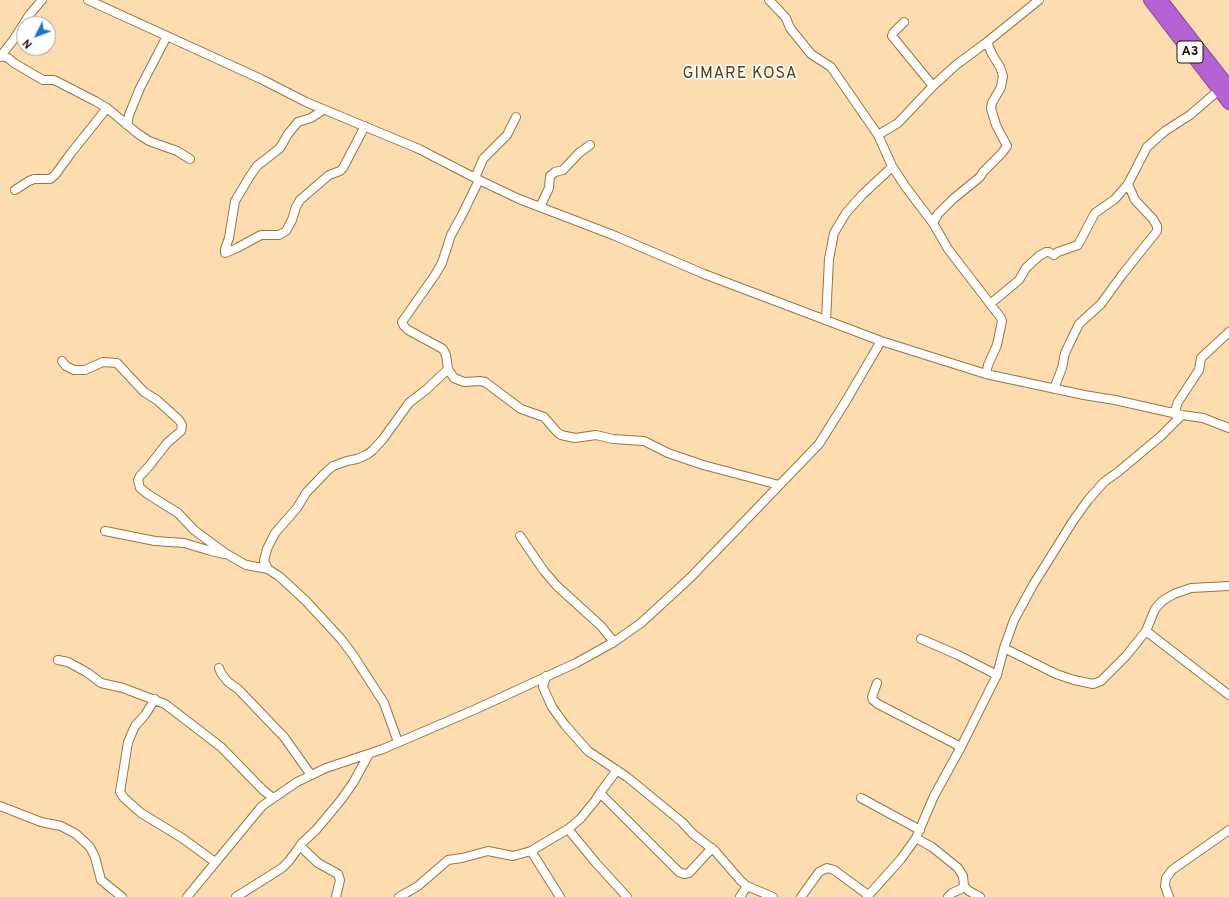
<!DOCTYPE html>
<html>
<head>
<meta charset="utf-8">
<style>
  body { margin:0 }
  #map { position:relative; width:1229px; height:897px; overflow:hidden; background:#fdddb0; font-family:Overpass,sans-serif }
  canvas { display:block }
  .north { position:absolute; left:16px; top:16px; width:40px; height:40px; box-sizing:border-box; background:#fff; border:1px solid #a7a199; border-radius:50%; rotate:228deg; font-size:11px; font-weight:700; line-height:16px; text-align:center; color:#221400 }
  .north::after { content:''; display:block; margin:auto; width:14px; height:18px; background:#1772db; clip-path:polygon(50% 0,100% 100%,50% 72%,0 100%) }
</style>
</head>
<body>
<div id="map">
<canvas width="1229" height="897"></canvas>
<div class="north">N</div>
</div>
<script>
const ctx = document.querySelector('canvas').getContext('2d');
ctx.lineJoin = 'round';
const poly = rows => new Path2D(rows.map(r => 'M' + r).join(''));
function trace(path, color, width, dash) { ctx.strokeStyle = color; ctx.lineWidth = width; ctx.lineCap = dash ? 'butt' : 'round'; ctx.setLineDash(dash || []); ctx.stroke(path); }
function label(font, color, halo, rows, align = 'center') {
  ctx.font = font + ' Overpass,sans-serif'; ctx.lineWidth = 3.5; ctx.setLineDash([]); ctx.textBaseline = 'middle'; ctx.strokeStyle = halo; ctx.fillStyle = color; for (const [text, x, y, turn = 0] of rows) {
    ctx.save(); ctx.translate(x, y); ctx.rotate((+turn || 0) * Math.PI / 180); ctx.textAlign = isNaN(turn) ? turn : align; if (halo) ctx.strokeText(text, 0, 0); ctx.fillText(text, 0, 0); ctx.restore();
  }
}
const minor = poly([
  [88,0,261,79,306,102,419,149,479,180,519,199,613,235,704,274,881,341,986,374,1084,395,1115,400,1182,415,1203,418,1229,428],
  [769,0,786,18,790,28,811,54,831,67,878,135,892,166,905,186,933,223,948,249,1001,318,1002,321,997,345,988,365,986,374],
  [904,22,893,33,892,36,933,86],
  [1,56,8,58,14,63,43,80,54,80,60,83,95,101,107,108,137,133,149,141,177,151,190,159],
  [0,57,14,39,30,14,42,0],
  [323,110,311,118,298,122,288,134,280,148,257,166,250,176,235,201,229,238,225,249,225,253,237,248,261,235,279,235,286,231,292,220,296,207,300,200,329,175,340,171,343,168,365,126],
  [127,125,129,115,140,88,167,36],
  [878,135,898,123,933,86,956,65,987,42,1039,0],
  [475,178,483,159,507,135,516,117],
  [479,180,462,215,451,235,442,263,435,275,402,322,404,326,408,330,443,349,446,355,448,369,454,378,464,382,480,381,485,382,521,409,544,417,557,432,561,435,575,438,596,435,613,439,644,441,668,453,703,465,779,485],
  [15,190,29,181,34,179,50,179,55,175,71,153,107,108],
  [540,207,549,188,550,176,555,172,563,170,579,153,590,145],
  [933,223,938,214,953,199,980,177,983,172,1002,153,1007,146,996,125,991,108,992,103,1001,87,1003,76,1000,67,992,54,987,42],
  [990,304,1019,280,1026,268,1039,256,1046,252,1049,252,1054,255,1058,252,1078,245,1095,213,1115,199,1128,184,1147,147,1165,131,1190,115,1219,90],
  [826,320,829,259,834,233,846,213,862,195,892,167],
  [62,361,66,366,74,370,85,370,103,362,117,363,144,392,157,400,179,420,182,425,181,431,167,443,150,465,140,476,138,480,140,488,149,495,178,513,194,530,225,553,246,565,268,569],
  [1054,389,1062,368,1065,353,1079,324,1101,304,1122,275,1157,231,1157,226,1153,219,1135,200,1128,184],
  [1174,414,1178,402,1199,370,1201,358,1229,332],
  [105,531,155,541,184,543,211,551,224,554],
  [520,536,544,571,557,586,601,626,614,642],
  [1146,631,1229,695],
  [921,639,958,655,997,675],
  [1004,648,1056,674,1074,680,1093,684,1101,681,1126,656,1146,631,1155,609,1162,601,1174,594,1191,588,1229,586],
  [58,660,68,662,88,673,101,683,123,688,165,704,221,747,263,790,273,798],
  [219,668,221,673,228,682,238,689,284,737,311,775],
  [546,676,543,687,552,707,565,725,588,751,627,777,682,822,693,834,715,851,741,881,747,886,773,897],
  [877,683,872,697,873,700,878,704,961,747],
  [155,699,145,715,135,726,128,742,120,792,124,798,141,813,182,838,215,862],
  [398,742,384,703,353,655,341,639,306,601,280,577,268,569,264,561,267,549,275,533,297,508,306,493,326,472,333,466,347,461,357,459,368,454,373,450,383,439,409,403,427,389,448,369],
  [600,793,679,872,684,874,689,873,712,848],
  [861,798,920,830],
  [0,806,41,822,61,826,76,834,90,847,95,857,101,880,122,897],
  [568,829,596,863,627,897],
  [916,838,934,796,961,747,997,675,1004,648,1014,620,1033,585,1073,521,1088,500,1104,482,1118,472,1161,436,1182,415],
  [300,846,318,863,338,874,340,880,336,897],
  [531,851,560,897],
  [187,897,262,806,297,782,326,768,383,749,476,709,576,663,614,642,641,623,690,578,819,444,846,401,881,341],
  [236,897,282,868,289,861,302,843,316,830,341,800,353,783,369,754],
  [399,897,418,886,448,860,462,858,488,851,513,856,531,851,568,829,580,819,595,801,600,793,617,770],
  [740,897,747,886],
  [801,897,819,872,827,868,834,870,868,895],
  [867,897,901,859,916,838,932,847,958,868,963,876,964,886,969,891,980,897],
  [948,897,952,893,961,889,964,886],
  [1169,897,1165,886,1166,878,1172,870,1229,830]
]);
const highway = poly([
  [1150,0,1229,103],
  [1161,0,1229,87]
]);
trace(minor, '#99753e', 10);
trace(highway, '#82478a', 14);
trace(minor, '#fff', 8);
trace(highway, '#b563d4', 12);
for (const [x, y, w] of [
  [1190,52,26]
]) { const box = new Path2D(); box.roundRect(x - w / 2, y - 11, w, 22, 3); ctx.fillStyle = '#fff'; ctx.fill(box); trace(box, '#221400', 1); }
label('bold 13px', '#221400', null, [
  ["A3",1190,52]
]);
ctx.letterSpacing = '1px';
label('16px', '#553b0f', '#fff', [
  ["GIMARE KOSA",740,75]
]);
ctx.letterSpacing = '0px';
</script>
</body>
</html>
